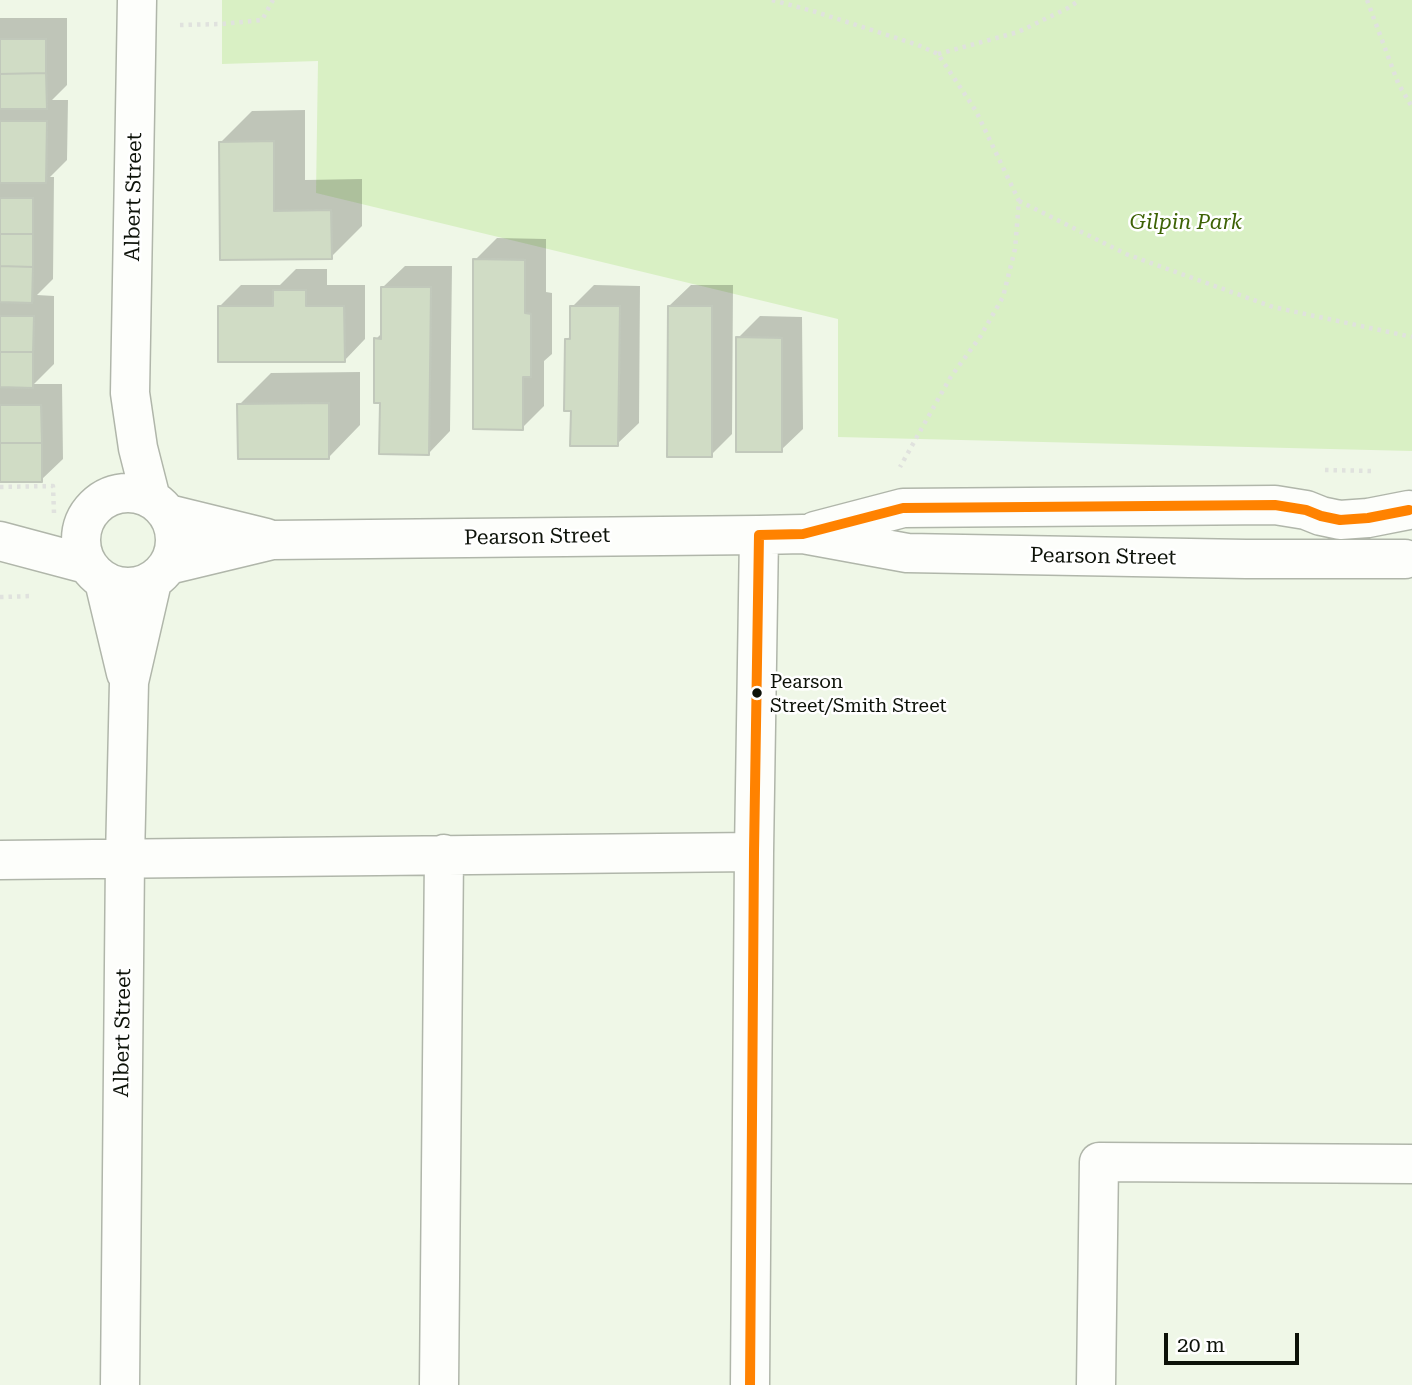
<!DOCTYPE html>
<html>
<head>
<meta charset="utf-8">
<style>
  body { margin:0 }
  #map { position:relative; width:1412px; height:1385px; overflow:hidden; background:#eff7e7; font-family:"Roboto Serif",serif }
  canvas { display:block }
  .scale { position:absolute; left:1164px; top:1333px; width:135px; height:32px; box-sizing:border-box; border:4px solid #0d1209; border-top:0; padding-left:9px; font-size:21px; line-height:24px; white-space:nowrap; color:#0d1209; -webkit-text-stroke:5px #fff; paint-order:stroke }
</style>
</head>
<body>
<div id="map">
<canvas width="1412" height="1385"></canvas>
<div class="scale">20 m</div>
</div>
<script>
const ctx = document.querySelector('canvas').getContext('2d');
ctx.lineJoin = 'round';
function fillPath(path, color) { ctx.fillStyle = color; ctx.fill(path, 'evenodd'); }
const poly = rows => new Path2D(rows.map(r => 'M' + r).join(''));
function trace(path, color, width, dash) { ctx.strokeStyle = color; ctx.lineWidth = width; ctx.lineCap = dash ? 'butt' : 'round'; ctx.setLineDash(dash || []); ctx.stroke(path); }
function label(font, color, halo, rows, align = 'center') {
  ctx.font = font + ' "Roboto Serif",serif'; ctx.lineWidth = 5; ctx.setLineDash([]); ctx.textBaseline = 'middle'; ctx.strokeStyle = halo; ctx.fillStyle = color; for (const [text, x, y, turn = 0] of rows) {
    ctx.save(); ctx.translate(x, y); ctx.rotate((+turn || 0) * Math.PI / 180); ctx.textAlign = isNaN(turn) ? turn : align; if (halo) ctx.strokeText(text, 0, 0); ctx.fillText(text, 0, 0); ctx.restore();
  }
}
fillPath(poly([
  [222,0,1412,0,1412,451,838,437,838,319,316,193,318,61,222,64]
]), '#d9f0c4');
fillPath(poly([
  [0,18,67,18,67,85,52,100,68,100,67,160,50,177,54,177,53,279,37,295,54,296,54,364,34,384,62,384,63,459,41,480,0,481],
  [305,110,305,180,362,179,362,226,331,257,222,258,220,143,252,111],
  [497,238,546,239,546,292,552,293,552,354,544,361,544,406,522,428,475,260],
  [405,266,452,266,450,431,429,453,382,401,376,339,382,333,383,287],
  [296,269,327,269,327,285,365,285,365,339,344,361,219,307,241,285,280,285],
  [594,285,640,286,639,423,617,444,573,410,566,340,572,335,572,307],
  [691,285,733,285,732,434,711,455,669,306],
  [760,316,802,317,803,429,781,450,738,338],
  [360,372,360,425,329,457,239,405,271,373]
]), '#0003');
const building = poly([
  [0,39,46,39,46,73,0,74,0,39],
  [46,73,47,109,0,109,0,74,46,73],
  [0,121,47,121,46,183,0,183,0,121],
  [274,141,274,211,331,210,332,259,220,260,219,142,274,141],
  [0,198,33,198,33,234,0,234,0,198],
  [0,234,33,234,33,267,0,266,0,234],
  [473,259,525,260,525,313,531,314,531,377,523,377,523,430,473,429,473,259],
  [0,266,33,267,32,303,0,302,0,266],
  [381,287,431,287,429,455,379,454,380,403,374,403,374,338,381,339,381,287],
  [273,290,306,290,306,306,344,306,345,362,218,362,218,306,273,306,273,290],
  [570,306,620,306,618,446,570,446,571,411,564,411,565,339,570,339,570,306],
  [668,306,712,306,712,457,667,457,668,306],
  [0,316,34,316,33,352,0,352,0,316],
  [736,337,782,338,782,452,736,452,736,337],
  [0,352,33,352,33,388,0,387,0,352],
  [329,403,329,459,238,459,237,404,329,403],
  [0,405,41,405,42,443,0,443,0,405],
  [0,443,42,443,42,482,0,482,0,443]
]);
fillPath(building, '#d0dcc5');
trace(building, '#c1c8bb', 2);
const minor = poly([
  [137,0,130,393,138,448,151,499],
  '81 540a47 47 0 1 1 94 0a47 47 0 1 1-94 0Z',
  [168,514,266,538],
  [815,531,903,508,1275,505,1306,510,1321,516,1340,520,1368,518,1409,510],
  [0,541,86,564],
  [168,565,272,540,759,535,803,534,907,553,1246,559,1405,559],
  [104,581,126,673],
  [0,860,754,852],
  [120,1385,125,859,129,682,152,582],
  [439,1385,444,854],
  [750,1385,754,852,759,535],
  [1096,1385,1099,1162,1412,1164]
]);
trace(minor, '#b0b6aa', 41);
trace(poly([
  [772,0,816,12,918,45,938,54,976,111,1019,201,1015,249,1003,297,980,337,950,378,900,467],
  [1367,0,1398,83,1412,107],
  [180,25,222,24,262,20,273,0],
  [938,54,1018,32,1068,8,1080,0],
  [1019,201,1126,254,1273,307,1412,337],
  [1325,470,1373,471],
  [0,487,53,486,54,513],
  [0,597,33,596]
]), '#e0e2de', 4.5, [3.5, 5]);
trace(minor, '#fdfefb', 38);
trace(poly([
  [759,535,803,534,903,508,1275,505,1306,510,1321,516,1340,520,1368,518,1409,510],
  [750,1385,754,852,759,535]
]), '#ff8200', 10);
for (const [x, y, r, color] of [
  [757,693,6,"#0d1209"]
]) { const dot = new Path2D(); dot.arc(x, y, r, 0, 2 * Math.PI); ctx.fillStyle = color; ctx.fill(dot); trace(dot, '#fff', 2.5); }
label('19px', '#0d1209', '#fff', [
  ["Pearson",770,682],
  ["Street/Smith Street",770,706]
], 'left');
label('21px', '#0d1209', '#fff', [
  ["Albert Street",134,197,-89],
  ["Pearson Street",537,537,-1],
  ["Pearson Street",1103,557,1],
  ["Albert Street",123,1033,-89]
]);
label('italic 21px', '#3d6205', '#fff', [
  ["Gilpin Park",1186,223]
]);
</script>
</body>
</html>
